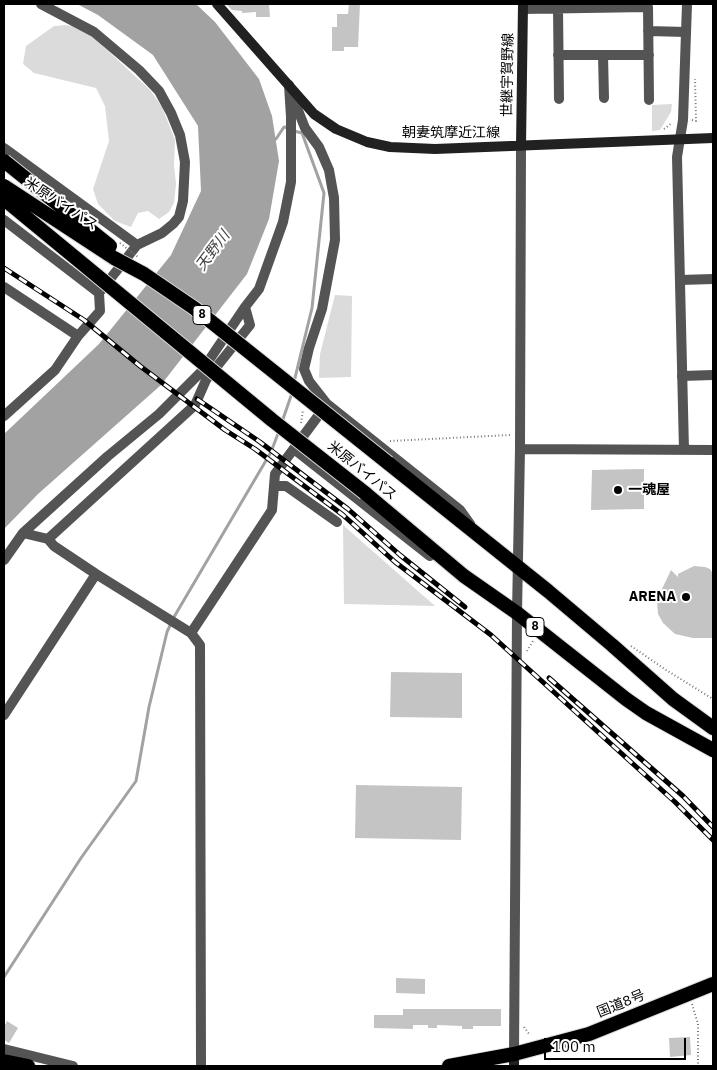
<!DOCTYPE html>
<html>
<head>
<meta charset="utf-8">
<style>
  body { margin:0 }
  #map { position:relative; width:717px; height:1070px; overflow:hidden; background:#fff; font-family:"IBM Plex Sans",sans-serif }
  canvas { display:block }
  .frame { position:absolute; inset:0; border:5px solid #000; pointer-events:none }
  .scale { position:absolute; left:544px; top:1038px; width:142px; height:22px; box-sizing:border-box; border:2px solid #000; border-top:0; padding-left:6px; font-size:15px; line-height:18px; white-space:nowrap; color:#000; -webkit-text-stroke:4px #fff; paint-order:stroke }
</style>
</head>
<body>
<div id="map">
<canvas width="717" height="1070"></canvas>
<div class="frame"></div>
<div class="scale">100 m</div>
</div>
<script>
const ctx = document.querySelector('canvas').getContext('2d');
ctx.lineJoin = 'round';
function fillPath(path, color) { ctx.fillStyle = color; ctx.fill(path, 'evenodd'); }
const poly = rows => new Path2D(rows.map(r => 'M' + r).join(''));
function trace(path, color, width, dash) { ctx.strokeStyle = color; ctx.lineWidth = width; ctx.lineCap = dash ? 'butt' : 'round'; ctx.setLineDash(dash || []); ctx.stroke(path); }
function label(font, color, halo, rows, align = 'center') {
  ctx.font = font + ' "IBM Plex Sans","Noto Sans JP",sans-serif'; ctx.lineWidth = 4; ctx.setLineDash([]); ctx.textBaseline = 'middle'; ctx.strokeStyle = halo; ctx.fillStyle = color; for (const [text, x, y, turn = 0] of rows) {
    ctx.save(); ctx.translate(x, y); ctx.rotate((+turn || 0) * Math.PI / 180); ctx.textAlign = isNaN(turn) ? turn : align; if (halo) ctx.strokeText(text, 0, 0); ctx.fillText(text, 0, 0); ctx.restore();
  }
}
fillPath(poly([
  [65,25,72,26,92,36,150,90,162,107,175,140,174,165,176,184,174,203,169,212,159,219,148,211,138,213,131,227,115,221,98,204,93,189,109,141,105,106,96,88,34,73,23,64,26,46,54,26],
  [672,104,671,112,660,130,652,131,652,105],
  [335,295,352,296,351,377,319,378,320,354],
  [343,525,435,606,344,604]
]), '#dbdbdb');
fillPath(poly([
  [77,4,196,4,215,22,259,79,272,116,279,161,269,219,247,274,161,385,38,494,4,529,4,434,99,344,171,255,201,191,198,126,153,55,98,15]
]), '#a2a2a2');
trace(poly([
  [294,131,302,133,324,193,312,308,294,382],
  [273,140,276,139,284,127,288,128],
  [282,422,292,393],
  [4,977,81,858,136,781,149,707,167,632,174,617,271,452,279,431]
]), '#a2a2a2', 3);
fillPath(poly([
  [226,4,269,4,270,17,256,17,256,12,242,13,242,11,232,10],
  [349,4,360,4,358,47,344,47,344,51,332,51,332,27,337,27,337,14,348,14],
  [644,469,644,509,591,510,592,470],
  [694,566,705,567,710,569,713,574,713,638,693,638,675,634,663,623,658,614,657,601,660,593,671,570,678,577,678,574],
  [391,672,462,673,462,718,390,717],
  [356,785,462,787,461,840,355,838],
  [396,978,425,979,425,994,396,993],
  [403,1009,501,1009,501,1026,473,1026,473,1029,462,1029,462,1026,437,1025,437,1028,428,1028,428,1025,413,1025,413,1029,374,1028,374,1015,403,1015],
  [7,1021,18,1028,9,1043,4,1040,4,1027],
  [690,1037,691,1055,670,1057,669,1038]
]), '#c4c4c4');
const trunk = poly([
  [388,463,548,591,612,645,673,699,713,728],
  [365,493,464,576,517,613,626,699,646,713,713,750],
  [4,1061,28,1066],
  [449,1066,514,1054,589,1034,713,984]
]);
trace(trunk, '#dbdbdb', 16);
trace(poly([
  [692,120,696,121,695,79],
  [664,129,672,123],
  [301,423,303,410],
  [390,441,510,435],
  [631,646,666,670,713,699],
  [527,651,533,641],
  [692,1004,698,1024,698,1066],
  [524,1027,529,1034]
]), '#767676', 2, [1, 2.5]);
trace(poly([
  [558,8,559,99],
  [523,9,648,7,649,100],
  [648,31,686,32],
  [558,55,649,55],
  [603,55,604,98],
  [292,95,305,128,319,147,329,170,334,198,335,240,322,309,309,348,304,369,309,381,327,404,275,474,274,486,286,486,337,522],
  [4,148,137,245],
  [4,220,99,293],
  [680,280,713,279],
  [4,287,78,336],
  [682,376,713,375],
  [327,404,460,510,470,524],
  [4,416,55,370,78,336,100,311,99,293,137,245,162,233,173,224,179,217,183,201,185,162,180,135,171,113,159,91,139,70,94,32,41,4],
  [294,449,430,556],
  [23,533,48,539,54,546,96,574,191,633,200,645,201,1066],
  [48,539,195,405,206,380,250,325,245,307],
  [4,560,23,533,108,456,159,414,201,372,245,307,259,289,283,222,291,182,291,117,289,85],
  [191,633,272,510,274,486],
  [4,715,96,574],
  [4,1049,73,1066]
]), '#545454', 10);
trace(poly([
  [520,449,713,450],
  [684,450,677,157,683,120,687,4],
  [514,1054,517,613,520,449,521,146]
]), '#545454', 10);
trace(poly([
  [217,4,314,114,336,129,367,142,390,147,435,149,713,138],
  [521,146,523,4],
  [514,1054,514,1066]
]), '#212121', 10);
trace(trunk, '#000', 14);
const rail = poly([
  [4,268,84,320,140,366,225,430,255,449,343,515,395,562,491,635,675,802,713,840],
  [197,399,260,442,348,509,400,555,465,607],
  [549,678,683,796,713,827]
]);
trace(rail, '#000', 5);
trace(rail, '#fff', 3, [9]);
const trunkBridge = poly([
  [4,161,110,246],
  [4,186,114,258,144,274,194,308,388,463],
  [4,199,272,420,365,493]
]);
trace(trunkBridge, '#dbdbdb', 16, []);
trace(poly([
  [120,243,138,257]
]), '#767676', 2, [1, 2.5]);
trace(trunkBridge, '#000', 14);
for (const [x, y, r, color] of [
  [618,490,5,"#000"],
  [686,597,5,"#000"]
]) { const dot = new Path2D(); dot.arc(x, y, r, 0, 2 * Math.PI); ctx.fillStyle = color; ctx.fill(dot); trace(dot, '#fff', 2); }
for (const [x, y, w] of [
  [202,315,18],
  [535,627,18]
]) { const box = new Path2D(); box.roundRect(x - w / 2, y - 9.5, w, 19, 4); ctx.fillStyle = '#fff'; ctx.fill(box); trace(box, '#000', 1); }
label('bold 12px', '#000', null, [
  ["8",202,315],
  ["8",535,627]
]);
label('14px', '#000', '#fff', [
  ["世継宇賀野線",508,75,-89],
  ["朝妻筑摩近江線",451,133],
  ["米原バイパス",61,204,33],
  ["米原バイパス",362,471,39],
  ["国道8号",621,1004,-22]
]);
label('bold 14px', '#000', '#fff', [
  ["一魂屋",628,490],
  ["ARENA",676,597,"right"]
], 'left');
label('italic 15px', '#434343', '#fff', [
  ["天野川",213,251,-53]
]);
</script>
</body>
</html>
